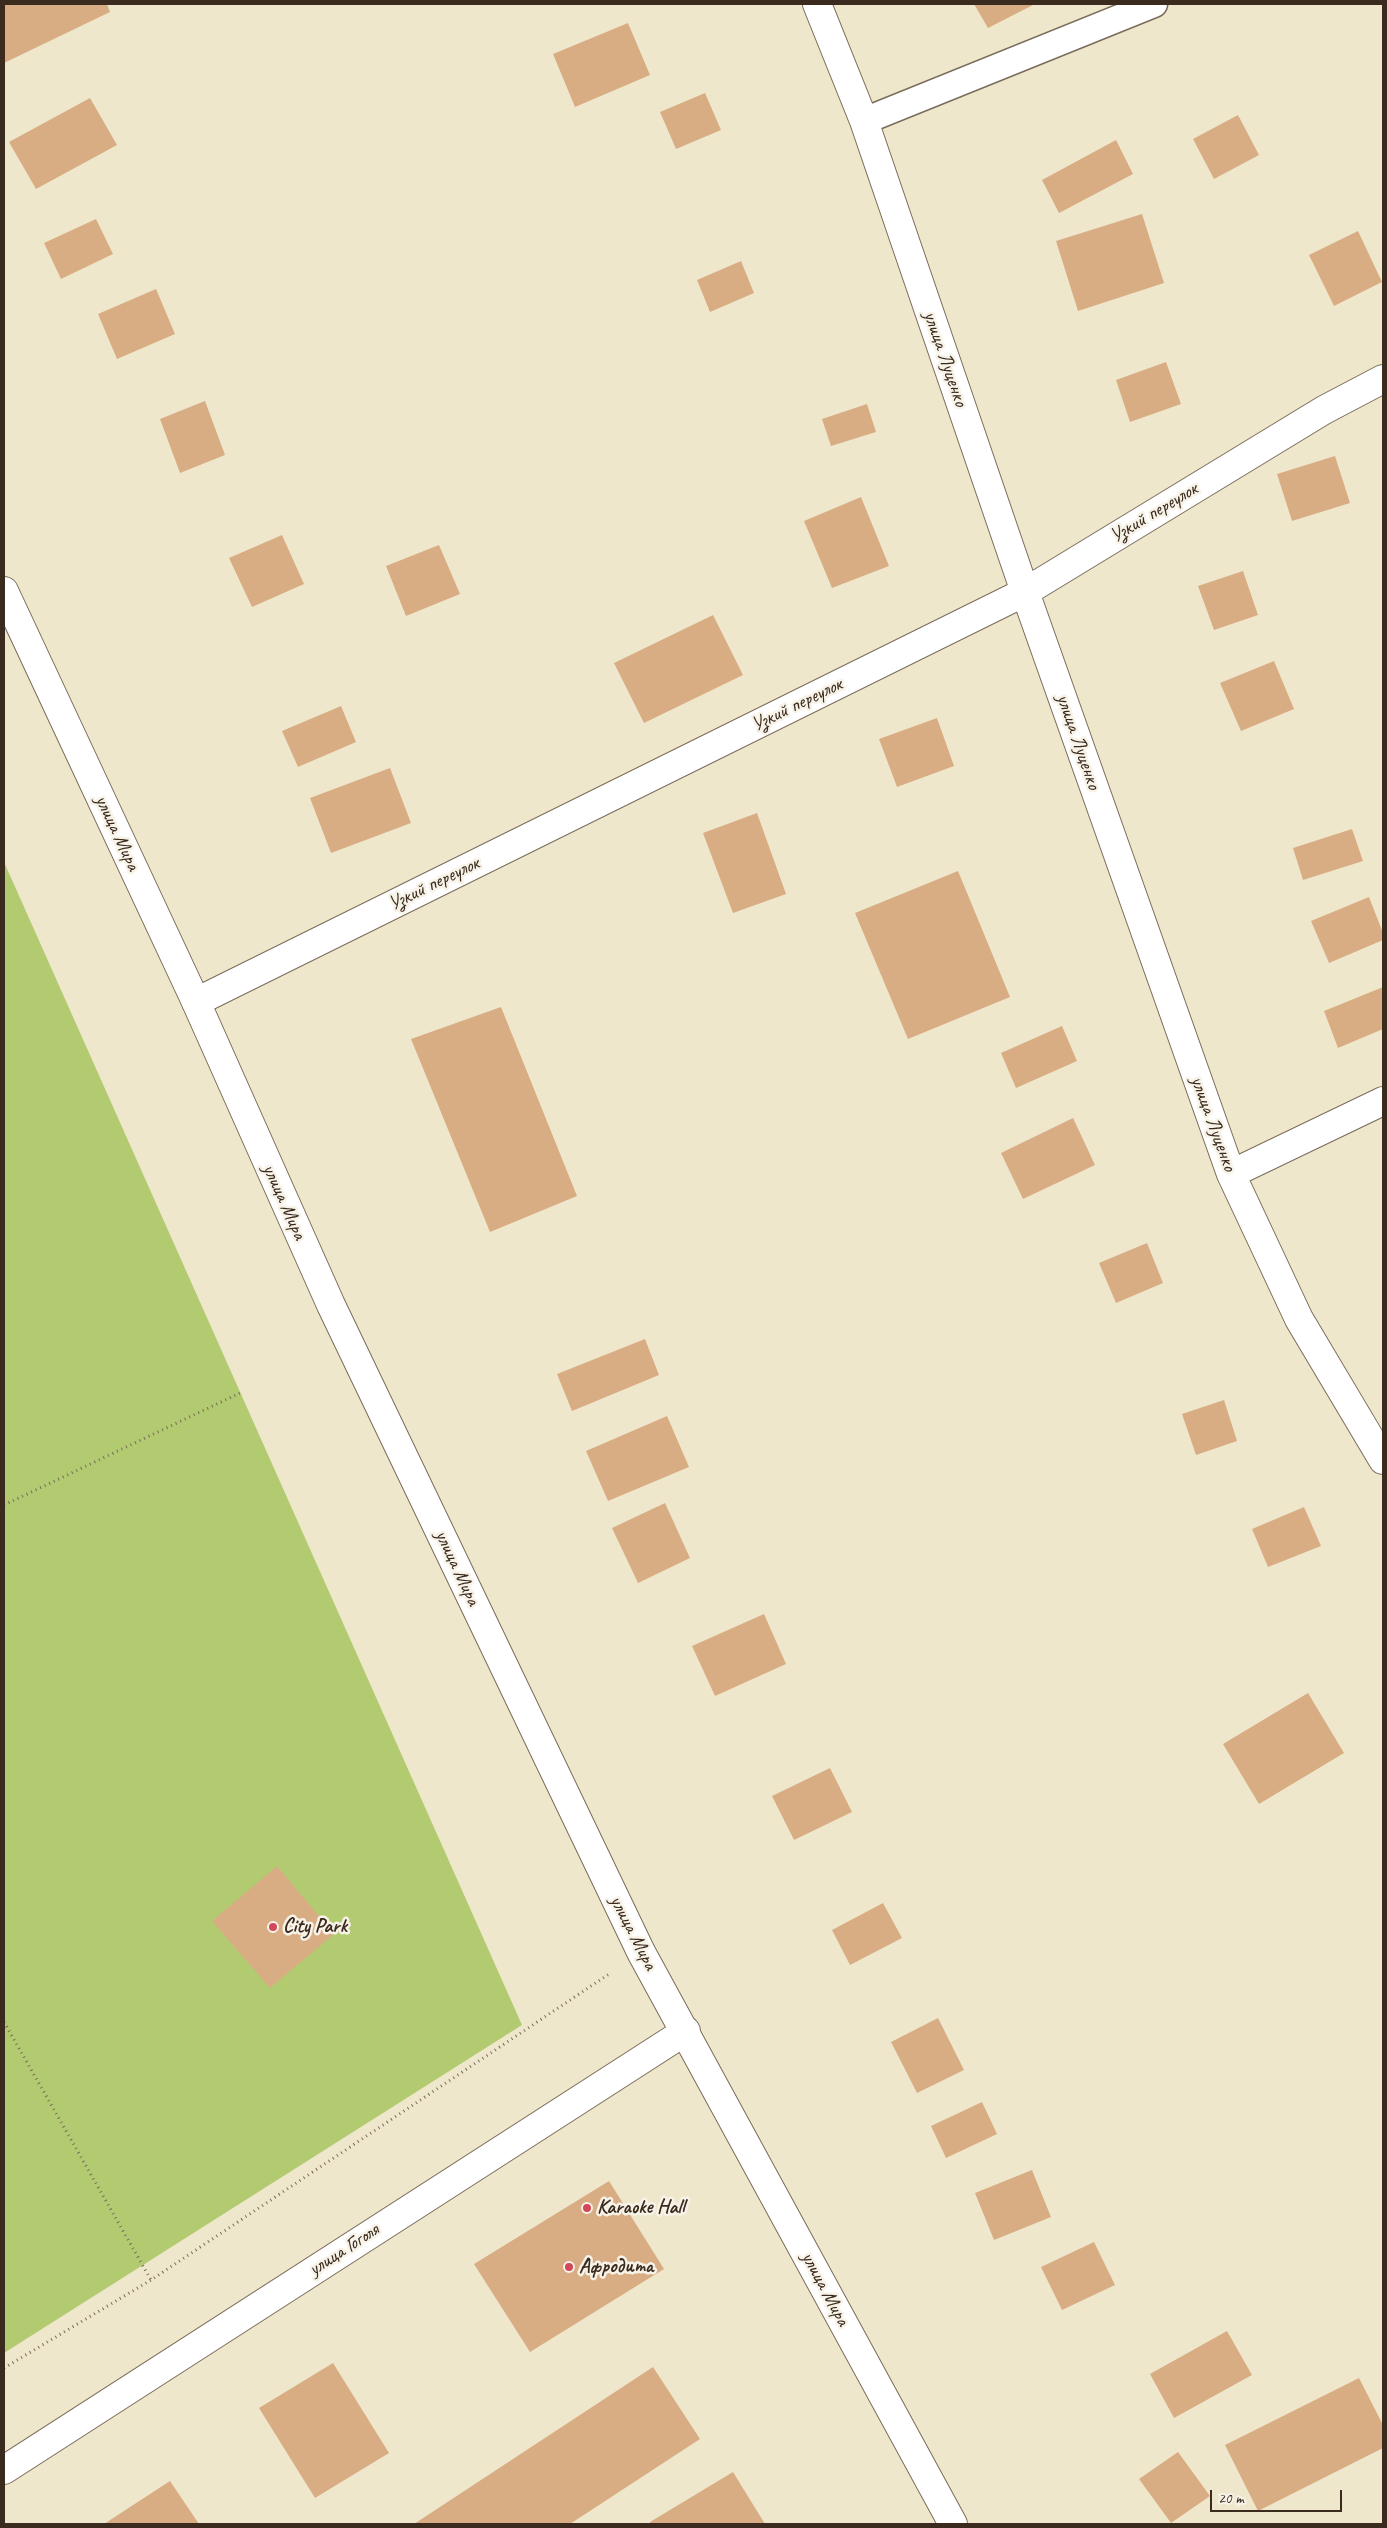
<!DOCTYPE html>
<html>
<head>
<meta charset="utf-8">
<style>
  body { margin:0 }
  #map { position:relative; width:1387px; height:2528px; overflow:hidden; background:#efe7cc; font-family:Caveat,sans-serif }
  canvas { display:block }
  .frame { position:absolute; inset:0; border:5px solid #3b2a1e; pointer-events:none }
  .scale { position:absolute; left:1210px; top:2490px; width:132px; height:22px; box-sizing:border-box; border:2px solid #3b2a1e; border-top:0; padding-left:6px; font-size:15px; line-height:18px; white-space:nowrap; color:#3b2a1e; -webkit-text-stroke:4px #f7f3e8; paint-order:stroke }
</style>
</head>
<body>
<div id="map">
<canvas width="1387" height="2528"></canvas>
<div class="frame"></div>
<div class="scale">20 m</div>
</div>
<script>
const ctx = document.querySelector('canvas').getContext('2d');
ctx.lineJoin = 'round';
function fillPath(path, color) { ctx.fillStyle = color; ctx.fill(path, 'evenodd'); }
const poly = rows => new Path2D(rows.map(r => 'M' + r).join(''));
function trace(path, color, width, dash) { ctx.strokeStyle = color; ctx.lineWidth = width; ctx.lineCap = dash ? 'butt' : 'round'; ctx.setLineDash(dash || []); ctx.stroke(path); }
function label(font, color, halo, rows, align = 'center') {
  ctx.font = font + ' Caveat,sans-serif'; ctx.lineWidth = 5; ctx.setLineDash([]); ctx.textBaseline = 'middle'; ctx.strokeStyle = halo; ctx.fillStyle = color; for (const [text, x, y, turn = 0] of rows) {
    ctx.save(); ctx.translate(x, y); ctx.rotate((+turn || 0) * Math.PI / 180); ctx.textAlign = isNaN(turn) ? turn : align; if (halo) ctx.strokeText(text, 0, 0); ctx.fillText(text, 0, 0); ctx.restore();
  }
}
fillPath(poly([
  [4,862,522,2025,4,2353]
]), '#b3cb70');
fillPath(poly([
  [4,4,107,4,110,12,4,63],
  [974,4,1035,4,988,28],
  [628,23,650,75,575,107,553,54],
  [705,93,721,130,676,149,660,112],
  [90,98,117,145,36,189,9,142],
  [1238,115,1259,155,1214,179,1193,139],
  [1116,140,1133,174,1059,213,1042,180],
  [1142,214,1164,283,1078,311,1056,241],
  [96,219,113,254,61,279,44,243],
  [1358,231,1382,282,1334,306,1309,255],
  [741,261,754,293,710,312,697,280],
  [156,289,175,334,117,359,98,314],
  [1166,362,1181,404,1130,422,1116,380],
  [205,401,225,455,180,473,160,419],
  [867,404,876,432,831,446,822,419],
  [1335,456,1350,503,1292,521,1277,474],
  [861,497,889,566,832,588,804,521],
  [282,535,304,584,252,607,229,558],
  [439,545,460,594,406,616,386,566],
  [1243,571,1258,615,1214,630,1198,586],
  [713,615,743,675,644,723,614,663],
  [1274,661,1294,709,1241,731,1220,683],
  [341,706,356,742,298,767,282,731],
  [937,718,954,766,897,787,879,739],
  [390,768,411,823,331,853,310,798],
  [757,813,786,894,733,913,703,833],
  [1352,829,1363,861,1303,880,1293,848],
  [958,871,1010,997,908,1039,855,913],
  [1369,897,1383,933,1383,940,1329,963,1311,921],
  [1383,987,1383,1029,1338,1048,1324,1011],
  [501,1007,577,1196,490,1232,411,1039],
  [1062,1026,1077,1061,1016,1088,1001,1053],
  [1073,1118,1095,1165,1023,1199,1001,1153],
  [1147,1243,1163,1283,1116,1303,1099,1263],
  [645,1339,659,1375,572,1411,557,1374],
  [1224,1400,1237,1441,1196,1455,1182,1414],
  [667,1416,689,1467,608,1501,586,1451],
  [665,1503,690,1558,638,1583,612,1528],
  [1304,1507,1321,1546,1268,1567,1252,1529],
  [764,1614,786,1664,715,1696,692,1646],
  [1308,1693,1344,1753,1259,1804,1223,1744],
  [830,1768,852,1812,794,1840,772,1796],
  [277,1866,334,1934,270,1988,212,1921],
  [883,1903,902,1938,850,1965,832,1930],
  [938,2018,964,2070,917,2093,891,2042],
  [982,2102,997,2134,946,2158,931,2126],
  [1032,2170,1051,2217,994,2240,975,2193],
  [609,2181,664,2269,530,2352,474,2264],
  [1094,2242,1115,2285,1062,2310,1041,2267],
  [1227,2331,1252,2375,1174,2418,1150,2374],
  [333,2363,389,2453,315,2498,259,2408],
  [653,2367,700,2439,570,2524,414,2524],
  [1359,2378,1383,2425,1383,2448,1258,2511,1225,2445],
  [1178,2452,1210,2496,1171,2523,1139,2479],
  [733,2472,765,2524,651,2524,650,2522],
  [170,2481,199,2524,104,2524]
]), '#d9ad84');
const service = poly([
  [864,121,1154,4]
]);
const minor = poly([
  [817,4,864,121,1025,592,1231,1174,1299,1319,1383,1460],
  [196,1002,1025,592,1324,410,1383,379],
  [1231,1174,1383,1101]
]);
const tertiary = poly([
  [4,2470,686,2031]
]);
const secondary = poly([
  [4,591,196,1002,331,1305,641,1952,953,2524]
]);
trace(service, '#7a6c5b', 29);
trace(minor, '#7a6c5b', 30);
trace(tertiary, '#7a6c5b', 30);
trace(secondary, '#7a6c5b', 30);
trace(poly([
  [4,1505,240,1393],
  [4,2022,151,2280],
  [4,2368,151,2280,609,1974]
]), '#7a6c5b', 3, [1, 4]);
trace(service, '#fff', 26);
trace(minor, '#fff', 28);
trace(tertiary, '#fff', 28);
trace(secondary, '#fff', 28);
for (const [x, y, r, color] of [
  [273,1927,5,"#d1495b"],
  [587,2208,5,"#d1495b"],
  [569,2267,5,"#d1495b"]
]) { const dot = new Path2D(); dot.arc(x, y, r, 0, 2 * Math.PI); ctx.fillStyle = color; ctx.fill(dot); trace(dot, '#f7f3e8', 2); }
label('20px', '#3b2a1e', '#f7f3e8', [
  ["улица Луценко",945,359,71],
  ["Узкий переулок",1154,513,-31],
  ["Узкий переулок",797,705,-26],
  ["улица Луценко",1078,742,71],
  ["улица Мира",117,833,65],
  ["Узкий переулок",434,884,-26],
  ["улица Луценко",1213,1124,70],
  ["улица Мира",284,1202,66],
  ["улица Мира",457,1568,65],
  ["улица Мира",633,1933,63],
  ["улица Гоголя",344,2250,-33],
  ["улица Мира",825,2289,62]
]);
label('bold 20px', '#3b2a1e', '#f7f3e8', [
  ["City Park",283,1927],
  ["Karaoke Hall",597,2208],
  ["Афродита",579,2267]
], 'left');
</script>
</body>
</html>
